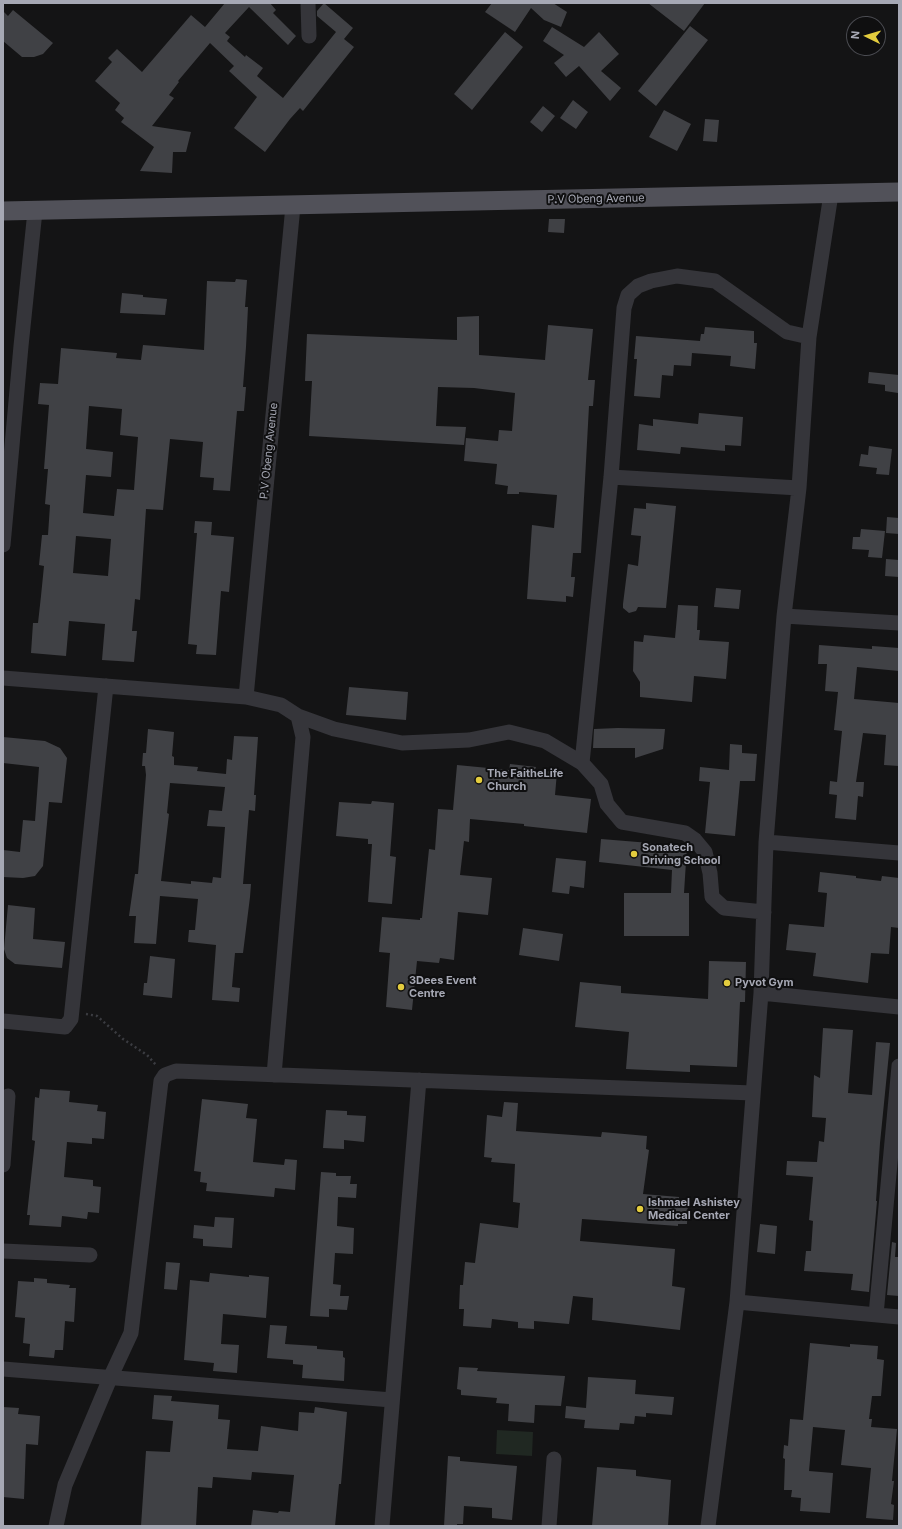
<!DOCTYPE html>
<html>
<head>
<meta charset="utf-8">
<style>
  body { margin:0 }
  #map { position:relative; width:902px; height:1529px; overflow:hidden; background:#141415; font-family:Inter,sans-serif }
  canvas { display:block }
  .frame { position:absolute; inset:0; border:4px solid #a6a8b4; pointer-events:none }
  .north { position:absolute; left:846px; top:16px; width:40px; height:40px; box-sizing:border-box; background:#0f0f10; border:1px solid #4b4c52; border-radius:50%; rotate:275deg; font-size:11px; font-weight:700; line-height:16px; text-align:center; color:#a6a8b4 }
  .north::after { content:''; display:block; margin:auto; width:14px; height:18px; background:#e3cc3e; clip-path:polygon(50% 0,100% 100%,50% 72%,0 100%) }
</style>
</head>
<body>
<div id="map">
<canvas width="902" height="1529"></canvas>
<div class="frame"></div>
<div class="north">N</div>
</div>
<script>
const ctx = document.querySelector('canvas').getContext('2d');
ctx.lineJoin = 'round';
function fillPath(path, color) { ctx.fillStyle = color; ctx.fill(path, 'evenodd'); }
const poly = rows => new Path2D(rows.map(r => 'M' + r).join(''));
function trace(path, color, width, dash) { ctx.strokeStyle = color; ctx.lineWidth = width; ctx.lineCap = dash ? 'butt' : 'round'; ctx.setLineDash(dash || []); ctx.stroke(path); }
function label(font, color, halo, rows, align = 'center') {
  ctx.font = font + ' Inter,sans-serif'; ctx.lineWidth = 4; ctx.setLineDash([]); ctx.textBaseline = 'middle'; ctx.strokeStyle = halo; ctx.fillStyle = color; for (const [text, x, y, turn = 0] of rows) {
    ctx.save(); ctx.translate(x, y); ctx.rotate((+turn || 0) * Math.PI / 180); ctx.textAlign = isNaN(turn) ? turn : align; if (halo) ctx.strokeText(text, 0, 0); ctx.fillText(text, 0, 0); ctx.restore();
  }
}
fillPath(poly([
  [497,1430,533,1432,532,1456,496,1454]
]), '#202822');
fillPath(poly([
  [225,3,270,3,276,10,273,13,296,36,288,45,249,7,225,33,230,37,227,41,245,57,246,55,263,68,257,76,283,98,336,32,317,16,317,11,324,3,353,28,344,39,354,47,303,111,300,108,290,119,265,152,234,128,257,97,229,71,234,66,210,43,178,81,179,82,169,95,174,98,152,126,191,132,186,152,173,152,172,173,140,171,154,147,121,122,124,118,115,110,120,103,95,81,112,62,108,58,117,49,142,72,191,15,205,27],
  [492,3,553,3,567,12,561,27,544,20,531,8,515,32,485,12],
  [648,3,705,3,684,31],
  [13,10,53,43,43,54,34,57,22,57,3,41,3,11,8,16],
  [690,26,708,40,656,106,638,91],
  [552,27,584,47,599,32,619,54,601,71,621,88,610,101,579,66,566,77,554,63,564,55,543,41],
  [505,32,523,47,472,110,454,94],
  [573,100,588,112,576,129,560,118],
  [543,106,555,116,542,132,530,122],
  [664,110,691,124,677,151,649,137],
  [705,119,719,120,717,142,703,141],
  [549,219,565,219,564,233,548,232],
  [236,279,247,280,245,307,248,307,246,347,243,387,246,387,244,411,237,411,230,491,213,490,214,478,200,477,203,442,170,439,163,510,146,509,140,600,135,599,132,631,137,631,134,662,102,660,105,624,69,621,66,656,31,653,33,623,38,623,41,596,44,566,39,565,42,535,48,535,50,505,45,504,48,469,44,469,49,405,38,404,40,383,58,384,61,348,117,353,116,358,141,360,143,345,204,350,207,281,235,282],
  [89,406,122,409,120,435,138,437,134,490,117,489,114,516,83,513,86,475,111,477,113,452,86,449],
  [76,536,111,539,108,576,73,573],
  [122,293,143,295,143,297,167,299,165,315,120,313],
  [479,316,479,355,545,360,548,325,593,329,588,380,595,380,593,406,589,406,581,553,573,553,571,577,575,577,573,597,566,596,566,602,527,599,532,525,554,528,557,495,519,492,519,494,507,494,508,486,495,484,497,464,464,461,466,438,498,441,499,430,512,431,515,393,474,388,438,387,436,426,466,427,464,445,309,436,312,381,305,381,307,334,457,340,457,317],
  [705,327,754,331,754,343,757,343,755,369,730,366,731,356,692,353,691,366,674,365,673,376,662,375,660,398,634,396,637,359,634,359,636,336,700,341,701,334,704,334],
  [869,372,899,375,898,393,885,391,885,385,868,383],
  [699,413,743,417,741,446,725,445,725,451,681,447,680,454,637,450,639,424,653,426,653,419,698,424],
  [869,446,892,449,889,475,876,474,877,468,859,466,861,454,868,455],
  [646,503,676,506,666,608,638,607,636,611,629,613,623,608,623,604,628,564,638,566,641,536,631,535,634,508,646,509],
  [887,517,899,518,899,534,886,533],
  [195,521,212,522,211,535,234,537,229,592,221,591,216,655,196,654,197,645,188,644,197,533,194,533],
  [861,529,885,531,882,558,868,557,869,550,852,549,853,537,860,537],
  [886,559,899,560,899,577,885,576],
  [716,588,741,590,739,609,714,607],
  [678,605,698,606,697,630,700,630,699,640,729,642,726,679,694,676,692,702,640,697,640,682,633,671,634,641,643,642,644,635,675,638],
  [819,645,872,649,872,646,899,648,899,671,857,667,854,699,899,703,899,766,884,765,886,735,863,733,856,782,864,782,863,797,858,796,856,820,835,818,837,795,829,794,830,781,837,782,842,731,834,730,838,692,825,691,827,664,818,664],
  [349,687,408,692,406,720,346,715],
  [618,728,665,729,663,749,635,758,635,748,593,748,594,729],
  [148,729,174,732,172,756,174,757,174,765,198,767,197,771,226,774,227,759,232,760,234,736,258,737,254,795,256,795,255,811,249,810,243,884,251,884,250,897,243,953,235,953,232,987,240,988,239,1002,212,1000,216,945,188,942,189,930,195,930,198,899,160,896,156,944,134,943,136,916,129,916,135,874,138,874,146,775,145,766,142,766,143,753,146,753],
  [170,783,225,787,222,811,209,810,207,826,225,827,221,878,213,877,212,883,191,881,191,884,161,881,169,814,167,813],
  [3,737,45,741,60,748,67,758,62,803,49,802,43,866,35,876,23,878,3,877,3,850,20,852,23,820,35,821,39,767,3,763],
  [730,744,742,745,742,753,757,754,755,781,740,781,735,836,705,833,710,782,699,781,700,767,729,770],
  [510,764,536,767,535,770,557,772,555,795,591,799,587,833,524,826,524,824,470,819,469,842,464,841,460,875,492,878,488,915,458,912,454,960,440,958,439,963,417,961,412,1010,386,1007,390,953,379,952,382,917,420,920,420,918,422,918,429,849,435,850,438,809,453,810,457,765,509,770],
  [372,801,394,803,390,856,396,857,392,904,368,902,372,844,368,844,368,839,336,836,339,802,371,804],
  [601,839,687,846,684,893,689,893,689,936,624,936,624,893,671,893,672,870,599,862],
  [556,858,586,861,584,888,570,886,569,894,552,892],
  [820,872,856,876,856,878,881,881,882,876,899,878,899,928,891,927,889,954,871,953,868,983,813,976,816,953,786,950,789,924,824,927,827,893,818,892],
  [8,905,35,908,33,939,65,942,62,968,15,964,7,958,4,949],
  [523,928,563,934,559,961,519,955],
  [150,956,175,959,172,998,143,995,144,983,147,983],
  [709,961,746,962,745,1002,740,1002,737,1067,690,1065,690,1072,626,1069,629,1032,575,1027,580,982,621,986,621,993,708,999],
  [823,1028,853,1030,848,1093,872,1095,876,1042,890,1043,880,1143,876,1201,877,1201,869,1292,851,1290,853,1274,804,1271,806,1251,811,1251,813,1221,809,1220,813,1177,786,1175,787,1161,817,1162,819,1141,824,1142,826,1118,812,1117,814,1075,820,1078],
  [40,1089,70,1091,69,1102,98,1105,97,1111,106,1112,104,1139,92,1138,92,1144,67,1142,64,1177,93,1180,93,1186,101,1187,99,1213,88,1212,87,1219,62,1216,61,1227,29,1225,30,1215,27,1215,35,1141,32,1140,35,1097,39,1098],
  [202,1099,248,1104,246,1118,257,1119,253,1162,284,1165,285,1159,297,1160,295,1190,275,1188,274,1197,206,1191,207,1183,200,1182,201,1172,194,1171],
  [504,1102,518,1103,516,1131,601,1137,602,1132,647,1136,646,1149,649,1150,643,1194,679,1197,679,1201,688,1202,687,1224,678,1224,678,1226,582,1219,580,1241,675,1249,672,1286,685,1288,680,1330,592,1320,593,1298,573,1296,569,1324,534,1321,534,1329,518,1328,518,1322,492,1319,491,1328,463,1326,464,1309,459,1309,460,1285,463,1285,465,1262,475,1263,480,1223,518,1228,520,1203,513,1202,515,1164,491,1162,492,1158,484,1157,487,1115,502,1117],
  [326,1110,347,1111,347,1115,366,1116,364,1142,344,1140,344,1149,323,1148],
  [321,1172,336,1173,336,1176,351,1176,350,1184,357,1184,356,1198,338,1197,337,1226,354,1228,353,1254,335,1253,333,1284,341,1285,340,1296,349,1296,347,1310,329,1309,329,1317,310,1316],
  [215,1217,234,1218,232,1248,203,1246,203,1239,193,1238,194,1225,214,1227],
  [760,1224,777,1226,775,1254,757,1252],
  [892,1242,896,1243,895,1257,899,1257,899,1296,887,1295],
  [166,1262,180,1263,177,1290,164,1289],
  [210,1273,249,1277,249,1275,269,1277,266,1318,223,1314,221,1344,239,1345,237,1373,213,1371,214,1363,184,1360,190,1280,209,1282],
  [34,1278,47,1279,47,1283,70,1285,69,1288,76,1288,74,1322,65,1321,63,1350,55,1350,54,1358,29,1356,30,1344,23,1343,25,1318,15,1317,18,1281,34,1282],
  [270,1325,287,1326,285,1344,317,1346,317,1349,343,1351,343,1357,345,1358,344,1381,302,1378,303,1365,293,1364,293,1360,267,1358],
  [810,1343,850,1347,850,1344,878,1346,877,1359,884,1360,881,1396,872,1396,869,1419,872,1419,871,1427,897,1429,892,1481,894,1481,891,1504,894,1505,893,1520,866,1518,871,1468,841,1465,845,1430,813,1427,809,1471,833,1473,830,1513,800,1511,801,1498,791,1497,792,1490,784,1490,785,1459,783,1458,784,1445,788,1446,790,1419,803,1420],
  [459,1367,478,1368,477,1371,565,1376,561,1406,535,1405,534,1423,508,1421,509,1404,496,1403,497,1398,461,1395,461,1390,457,1389],
  [588,1377,636,1380,635,1394,674,1397,672,1415,646,1413,646,1417,635,1416,634,1424,620,1423,619,1430,584,1428,585,1420,565,1418,566,1406,586,1408],
  [154,1395,172,1396,171,1401,219,1405,218,1419,230,1420,227,1449,258,1451,261,1426,298,1431,299,1412,314,1413,315,1407,347,1412,341,1484,339,1484,335,1526,251,1526,253,1510,278,1513,279,1511,290,1512,294,1475,252,1472,251,1480,213,1477,212,1488,198,1487,196,1526,141,1526,146,1451,170,1452,173,1421,152,1419],
  [3,1407,19,1408,18,1414,40,1416,38,1445,26,1444,24,1499,3,1497],
  [448,1456,460,1457,460,1461,517,1466,512,1520,492,1518,492,1508,464,1506,463,1524,457,1524,457,1526,444,1526],
  [597,1467,636,1470,636,1476,671,1480,668,1526,592,1526]
]), '#404145');
trace(poly([
  [86,1014,97,1016,123,1039,147,1055,156,1065]
]), '#3b3c41', 2.5, [2, 3]);
trace(poly([
  [308,3,309,36],
  [611,477,799,488],
  [3,545,21,346,35,211],
  [784,616,899,623],
  [3,678,246,697,281,705,298,716,303,737,274,1075],
  [246,697,293,206],
  [298,716,334,729,402,743,469,740,509,732,545,741,582,763,601,784,607,804,622,822,685,833,695,840,705,852,710,873,712,897,724,908,764,912],
  [582,763,611,477,624,308,628,295,638,286,651,281,677,276,715,281,787,332,809,337],
  [766,842,899,853],
  [761,993,899,1007],
  [3,1021,65,1027,71,1019,106,686],
  [3,1165,8,1096],
  [3,1251,90,1255],
  [737,1302,899,1317],
  [876,1315,899,1066],
  [3,1369,392,1400],
  [56,1526,65,1485,111,1376,131,1333,161,1081,165,1075,176,1071,753,1093],
  [382,1526,419,1080],
  [549,1526,554,1459],
  [708,1526,737,1302,761,993,766,842,784,616,799,488,809,337,831,194]
]), '#35353a', 15);
trace(poly([
  [3,211,899,192]
]), '#515159', 19);
for (const [x, y, r, color] of [
  [479,780,4,"#e3cc3e"],
  [634,854,4,"#e3cc3e"],
  [727,983,4,"#e3cc3e"],
  [401,987,4,"#e3cc3e"],
  [640,1209,4,"#e3cc3e"]
]) { const dot = new Path2D(); dot.arc(x, y, r, 0, 2 * Math.PI); ctx.fillStyle = color; ctx.fill(dot); trace(dot, '#0f0f10', 1.5); }
label('11px', '#a6a8b4', '#0f0f10', [
  ["P.V Obeng Avenue",596,199,-1],
  ["P.V Obeng Avenue",269,451,-84]
]);
label('bold 11px', '#a6a8b4', '#0f0f10', [
  ["The FaitheLife",487,774],
  ["Church",487,787],
  ["Sonatech",642,848],
  ["Driving School",642,861],
  ["3Dees Event",409,981],
  ["Centre",409,994],
  ["Pyvot Gym",735,983],
  ["Ishmael Ashistey",648,1203],
  ["Medical Center",648,1216]
], 'left');
</script>
</body>
</html>
